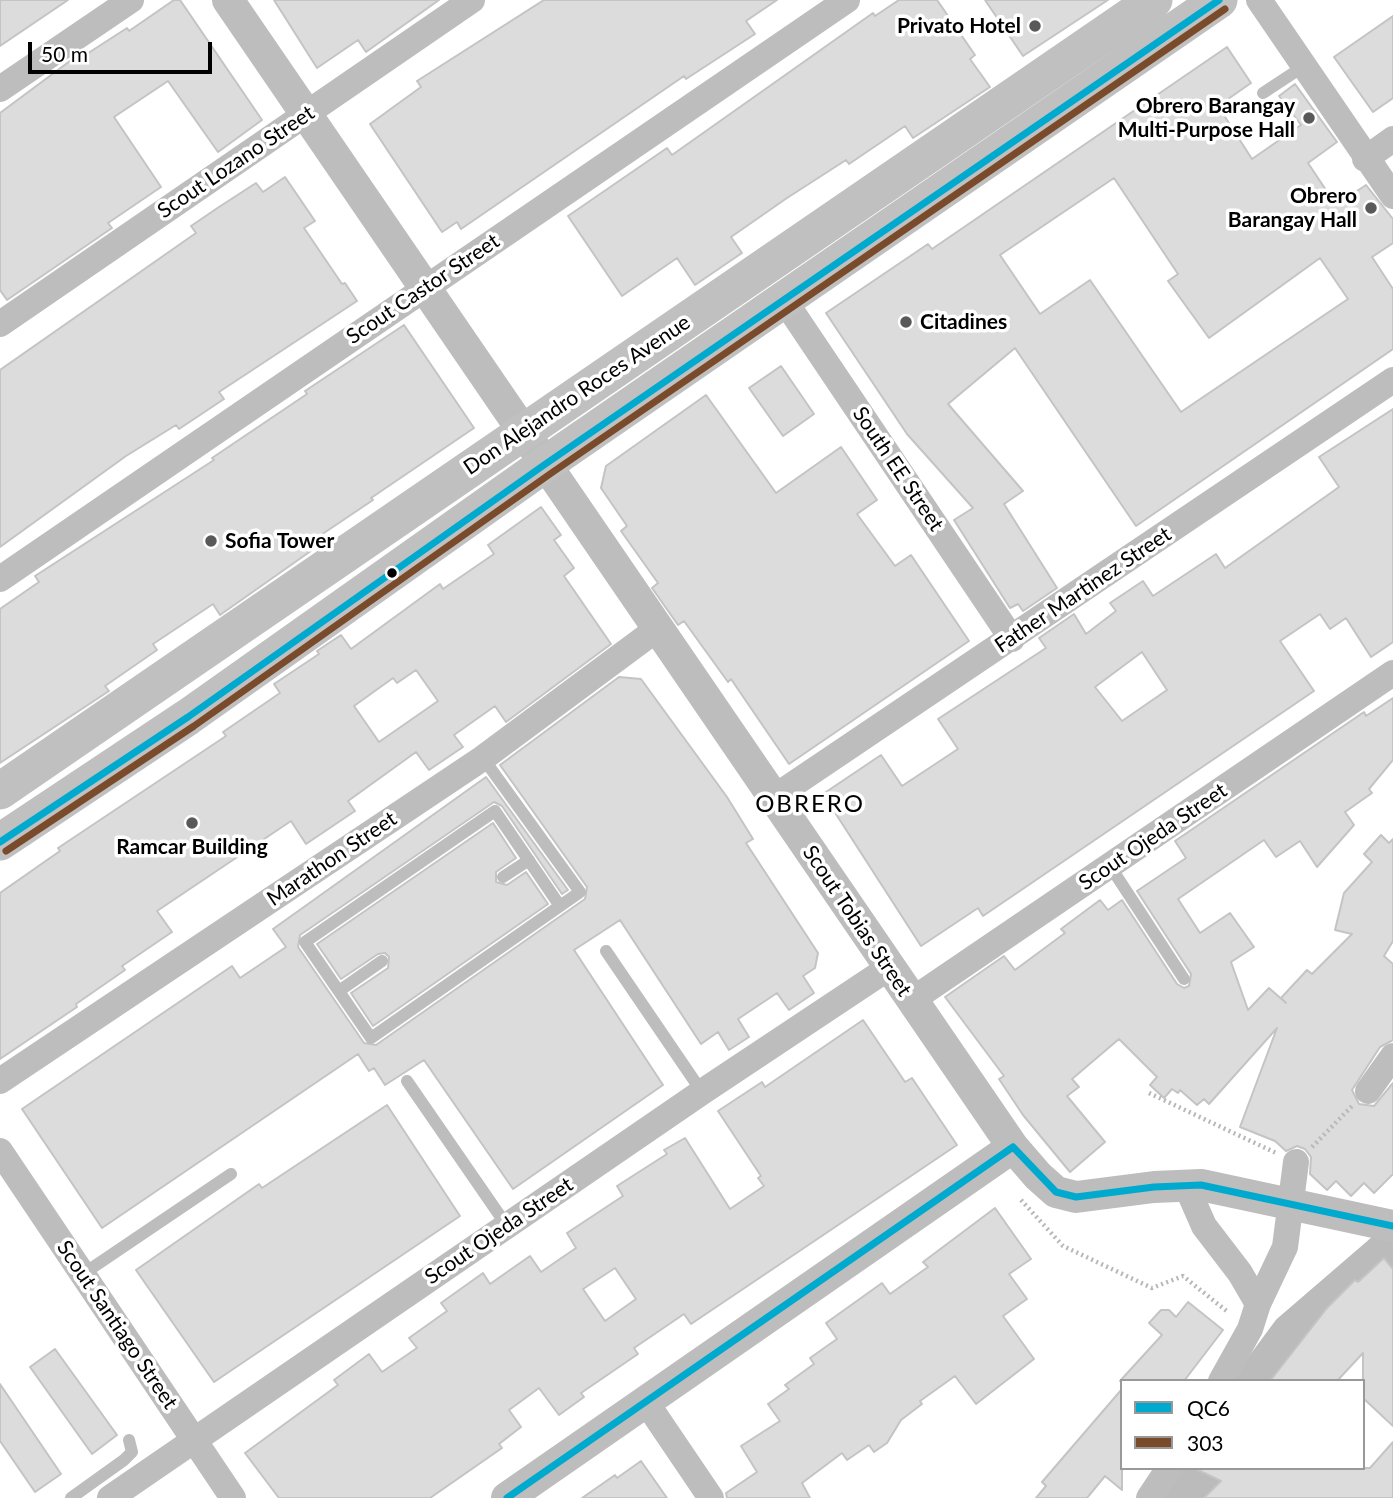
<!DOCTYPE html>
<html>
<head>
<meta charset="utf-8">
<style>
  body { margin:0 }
  #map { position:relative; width:1393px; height:1498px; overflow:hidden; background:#fff; font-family:Lato,sans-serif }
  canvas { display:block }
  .legend { position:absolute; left:1120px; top:1379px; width:245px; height:91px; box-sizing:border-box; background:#fff; border:2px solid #999; margin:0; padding:9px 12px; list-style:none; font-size:21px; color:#000 }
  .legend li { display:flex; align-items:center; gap:14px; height:35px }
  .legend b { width:35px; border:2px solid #999 }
  .scale { position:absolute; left:28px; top:42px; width:184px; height:32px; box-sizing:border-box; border:4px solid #000; border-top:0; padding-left:9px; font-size:21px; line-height:24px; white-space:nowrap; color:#000; -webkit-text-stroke:5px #fff; paint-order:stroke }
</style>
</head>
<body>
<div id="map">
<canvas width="1393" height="1498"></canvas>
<ul class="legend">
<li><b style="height:9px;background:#00a9ce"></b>QC6</li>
<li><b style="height:9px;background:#7a4b2a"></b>303</li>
</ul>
<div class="scale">50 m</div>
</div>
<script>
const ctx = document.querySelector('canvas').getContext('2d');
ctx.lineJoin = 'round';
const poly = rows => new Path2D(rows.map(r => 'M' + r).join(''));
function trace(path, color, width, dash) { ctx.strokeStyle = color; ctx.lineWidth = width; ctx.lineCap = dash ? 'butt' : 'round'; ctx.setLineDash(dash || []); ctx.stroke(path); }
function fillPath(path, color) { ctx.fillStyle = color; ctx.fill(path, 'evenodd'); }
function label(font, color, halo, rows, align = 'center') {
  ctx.font = font + ' Lato,sans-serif'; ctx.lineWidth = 7; ctx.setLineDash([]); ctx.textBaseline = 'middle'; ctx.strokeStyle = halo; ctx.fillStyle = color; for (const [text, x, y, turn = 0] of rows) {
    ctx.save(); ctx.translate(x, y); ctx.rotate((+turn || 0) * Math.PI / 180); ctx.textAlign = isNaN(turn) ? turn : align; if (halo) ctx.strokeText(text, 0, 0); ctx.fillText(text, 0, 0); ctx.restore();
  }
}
trace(poly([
  [1258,1381,1292,1335,1393,1248],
  [1186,1498,1203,1468]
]), '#bbb', 44);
const building = poly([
  [0,0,68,0,0,46,0,0],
  [174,0,180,0,262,120,218,152,168,81,114,117,161,187,108,223,112,228,7,300,0,290,0,113,74,58,76,61,127,28,129,31,174,0],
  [274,0,439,0,366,52,358,40,317,68,274,0],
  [544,0,777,0,746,21,755,34,686,79,684,76,461,229,457,222,442,232,370,124,421,87,417,81,544,0],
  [899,0,937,0,975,55,970,59,990,87,913,138,905,126,849,164,846,160,787,198,731,237,742,253,695,285,677,258,622,296,568,216,667,148,672,155,873,13,875,16,899,0],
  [985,0,1108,0,1023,56,985,0],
  [1393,16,1393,98,1373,112,1334,57,1393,16],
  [1227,47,1251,83,1218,106,1252,159,1301,125,1279,96,1295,84,1337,142,1308,163,1336,205,1366,185,1393,219,1393,243,1372,257,1393,289,1393,349,1136,526,1015,348,948,404,1023,491,1004,504,1057,588,1023,611,1018,604,1010,608,954,520,973,508,907,434,826,313,928,244,932,249,1227,47],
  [1114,178,1178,274,1168,281,1209,338,1320,258,1348,299,1181,412,1090,280,1040,314,1000,255,1114,178],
  [285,177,315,221,304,228,342,284,345,283,357,301,219,392,224,399,179,429,176,425,126,456,0,547,0,370,196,233,191,226,219,207,256,183,263,192,285,177],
  [404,325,474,428,371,498,373,500,321,535,325,541,220,615,213,604,153,644,157,650,105,686,109,691,0,763,0,609,39,582,35,576,214,460,212,458,307,394,305,391,404,325],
  [781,366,814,414,783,436,749,388,781,366],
  [706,395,776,493,841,447,877,500,857,514,895,566,911,555,969,641,789,764,731,679,728,682,684,621,678,625,652,588,658,583,621,531,627,526,601,488,606,466,706,395],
  [1393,409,1393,642,1371,657,1346,618,1330,629,1320,614,1280,641,1314,691,983,916,978,908,921,946,823,794,881,755,902,786,958,749,938,719,1046,648,1039,638,1074,614,1086,634,1116,611,1110,603,1143,581,1153,596,1216,554,1225,568,1339,487,1319,457,1393,409],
  [1142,652,1167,690,1122,721,1095,687,1142,652],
  [541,507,561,535,554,540,574,568,564,576,611,644,506,722,495,706,454,735,463,747,429,770,416,752,348,801,355,811,306,844,291,821,157,911,172,932,122,966,125,970,76,1004,77,1007,0,1059,0,893,60,851,58,848,226,736,223,732,280,693,274,684,319,654,317,651,341,635,351,649,440,584,443,589,494,554,488,545,541,507],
  [416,670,438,701,379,742,354,706,393,678,397,683,416,670],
  [619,677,641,679,727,797,753,839,746,843,818,953,815,968,803,976,814,993,789,1010,777,993,738,1019,749,1037,729,1050,718,1032,701,1044,620,920,574,950,663,1085,513,1189,424,1060,385,1085,374,1068,369,1071,358,1054,102,1228,22,1109,232,966,240,978,286,947,273,929,486,777,568,890,562,894,502,806,494,802,300,935,298,947,364,1043,376,1045,585,899,587,887,500,765,619,677],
  [1393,698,1393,760,1369,789,1372,793,1345,812,1354,825,1317,867,1300,841,1276,857,1264,840,1178,899,1200,933,1230,913,1254,947,1231,962,1248,1010,1269,988,1286,1003,1281,998,1307,970,1312,974,1352,934,1335,930,1344,893,1372,862,1364,854,1381,835,1389,843,1393,839,1393,941,1384,956,1393,964,1393,1040,1380,1047,1352,1090,1359,1104,1374,1106,1393,1083,1393,1174,1374,1193,1364,1183,1351,1196,1336,1181,1327,1190,1310,1174,1311,1157,1305,1149,1297,1146,1286,1151,1275,1141,1240,1127,1277,1028,1209,1104,1204,1099,1197,1105,1180,1090,1178,1093,1172,1089,1164,1098,1150,1085,1157,1077,1119,1039,1072,1079,1079,1087,1067,1096,1105,1142,1070,1172,1023,1115,999,1079,1004,1076,945,997,1004,956,1015,970,1065,933,1061,929,1100,900,1108,910,1122,900,1177,984,1184,988,1189,986,1191,974,1137,891,1186,858,1175,841,1364,712,1366,716,1393,698],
  [493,823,516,858,496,872,496,882,507,885,526,872,548,904,373,1026,351,993,388,968,389,957,385,953,378,954,341,979,317,944,493,823],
  [863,1020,905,1082,912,1078,957,1145,691,1324,684,1314,634,1348,638,1354,581,1393,584,1397,559,1415,539,1388,509,1410,521,1427,499,1444,502,1448,430,1498,279,1498,245,1453,338,1385,334,1380,369,1354,382,1372,417,1348,409,1338,447,1311,441,1303,483,1273,490,1284,530,1256,541,1272,576,1248,567,1233,623,1196,617,1186,667,1154,664,1150,685,1138,730,1209,764,1186,758,1178,761,1176,718,1111,762,1082,765,1087,863,1020],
  [615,1268,636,1299,605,1321,583,1289,615,1268],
  [387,1105,460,1216,214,1382,136,1270,259,1184,262,1188,387,1105],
  [995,1208,1031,1259,1009,1274,1027,1299,1003,1316,1034,1359,976,1404,955,1376,920,1401,922,1404,901,1420,887,1443,874,1452,869,1445,847,1460,842,1453,802,1483,810,1498,727,1498,726,1493,757,1472,741,1446,780,1421,768,1404,789,1389,785,1385,814,1364,810,1358,837,1339,826,1323,882,1283,890,1294,928,1267,923,1262,995,1208],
  [1384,1258,1393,1269,1393,1426,1363,1398,1363,1353,1337,1381,1270,1381,1327,1308,1355,1280,1358,1282,1384,1258],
  [1188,1302,1223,1330,1184,1381,1120,1381,1162,1335,1149,1323,1161,1310,1169,1310,1176,1317,1188,1302],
  [55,1349,117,1435,92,1454,30,1367,55,1349],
  [0,1384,61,1474,35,1492,0,1441,0,1384],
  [1122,1389,1122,1490,1105,1476,1087,1498,1036,1498,1046,1486,1042,1482,1122,1389],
  [1393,1442,1393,1498,1204,1498,1221,1481,1194,1468,1370,1468,1393,1442],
  [641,1461,667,1498,582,1498,615,1475,617,1478,641,1461]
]);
fillPath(building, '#dcdcdc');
trace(building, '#c4c4c4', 2);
trace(poly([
  [1149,1093,1276,1153],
  [1312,1147,1352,1106],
  [1021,1200,1063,1246,1152,1288,1183,1276,1229,1313]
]), '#b8b8b8', 4.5, [2, 3.5]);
trace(poly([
  [1263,93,1304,66],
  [483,758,580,892,560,906,371,1038,305,942,495,811,560,906],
  [1110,866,1184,979],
  [503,877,529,860],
  [606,951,702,1092],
  [339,991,382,961],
  [407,1081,507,1226],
  [83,1274,231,1174],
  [71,1498,124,1460,132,1452,129,1440]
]), '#bdbdbd', 12);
trace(poly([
  [1259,0,1393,196],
  [0,89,131,0],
  [1365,159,1393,139],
  [784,300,1012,639],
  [0,324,472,0],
  [0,579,847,0],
  [773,798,1393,380],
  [912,1000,1393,673],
  [0,1081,483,758,657,629],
  [1368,1091,1393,1056],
  [0,1151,233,1498],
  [1186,1185,1204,1226,1240,1273,1258,1304],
  [1221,1381,1250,1329,1258,1304,1285,1247,1296,1162],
  [646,1402,711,1498],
  [110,1498,702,1092,890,967],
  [1149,1498,1169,1468]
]), '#bdbdbd', 26);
trace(poly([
  [228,0,1013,1147,1038,1176,1056,1192,1076,1197,1154,1187,1201,1185,1393,1226],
  [507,1498,1013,1147]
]), '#bdbdbd', 32);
trace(poly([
  [0,791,1154,0],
  [0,842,188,717,544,465,1219,0]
]), '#c0c0c0', 37);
trace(poly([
  [0,842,188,717,544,465,1219,0],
  [1013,1147,1056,1192,1076,1197,1154,1187,1201,1185,1393,1226],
  [507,1498,1013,1147]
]), '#00a9ce', 7);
trace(poly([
  [6,851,194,726,550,474,1225,9]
]), '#7a4b2a', 7);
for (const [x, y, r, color] of [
  [1035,26,7,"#595959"],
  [1309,118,7,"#595959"],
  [1371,208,7,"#595959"],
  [906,322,7,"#595959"],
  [211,541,7,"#595959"],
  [392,573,6,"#000"],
  [192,823,7,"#595959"]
]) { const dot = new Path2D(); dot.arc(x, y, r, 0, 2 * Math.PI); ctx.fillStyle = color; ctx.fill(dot); trace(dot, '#fff', 2.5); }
label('bold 21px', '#000', '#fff', [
  ["Privato Hotel",1021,26],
  ["Obrero Barangay",1295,106],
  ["Multi-Purpose Hall",1295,130],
  ["Obrero",1357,196],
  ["Barangay Hall",1357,220],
  ["Citadines",920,322,"left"],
  ["Sofia Tower",225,541,"left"],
  ["Ramcar Building",192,847,"center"]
], 'right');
label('21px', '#000', '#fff', [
  ["Scout Lozano Street",236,162,-34],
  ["Scout Castor Street",423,289,-34],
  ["Don Alejandro Roces Avenue",577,395,-34],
  ["South EE Street",898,469,56],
  ["Father Martinez Street",1083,590,-34],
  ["Scout Ojeda Street",1153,837,-34],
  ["Marathon Street",332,859,-34],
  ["Scout Tobias Street",857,921,56],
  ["Scout Ojeda Street",499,1231,-34],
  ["Scout Santiago Street",117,1325,56]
]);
ctx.letterSpacing = '2px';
label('24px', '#000', '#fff', [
  ["OBRERO",810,804]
]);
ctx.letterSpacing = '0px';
</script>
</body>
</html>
